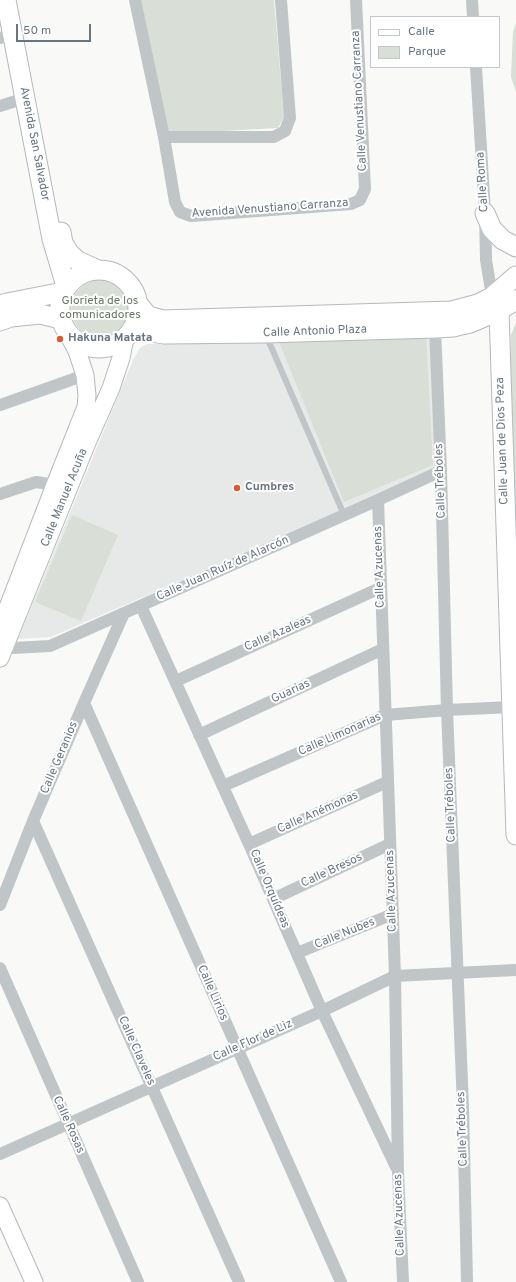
<!DOCTYPE html>
<html>
<head>
<meta charset="utf-8">
<style>
  body { margin:0 }
  #map { position:relative; width:516px; height:1282px; overflow:hidden; background:#f9f9f7; font-family:Overpass,sans-serif }
  canvas { display:block }
  .legend { position:absolute; left:370px; top:16px; width:130px; height:52px; box-sizing:border-box; background:#fff; border:1px solid #c2c8cc; margin:0; padding:5px 7px; list-style:none; font-size:12px; color:#667580 }
  .legend li { display:flex; align-items:center; gap:8px; height:20px }
  .legend b { width:20px; border:1px solid #c2c8cc }
  .scale { position:absolute; left:16px; top:24px; width:75px; height:18px; box-sizing:border-box; border:2px solid #667580; border-top:0; padding-left:5px; font-size:12px; line-height:14px; white-space:nowrap; color:#667580; -webkit-text-stroke:3px #fff; paint-order:stroke }
</style>
</head>
<body>
<div id="map">
<canvas width="516" height="1282"></canvas>
<ul class="legend">
<li><b style="height:5px;background:#fff"></b>Calle</li>
<li><b style="height:11px;background:#d9ded7"></b>Parque</li>
</ul>
<div class="scale">50 m</div>
</div>
<script>
const ctx = document.querySelector('canvas').getContext('2d');
ctx.lineJoin = 'round';
function fillPath(path, color) { ctx.fillStyle = color; ctx.fill(path, 'evenodd'); }
const poly = rows => new Path2D(rows.map(r => 'M' + r).join(''));
function trace(path, color, width, dash) { ctx.strokeStyle = color; ctx.lineWidth = width; ctx.lineCap = dash ? 'butt' : 'round'; ctx.setLineDash(dash || []); ctx.stroke(path); }
function label(font, color, halo, rows, align = 'center') {
  ctx.font = font + ' Overpass,sans-serif'; ctx.lineWidth = 4; ctx.setLineDash([]); ctx.textBaseline = 'middle'; ctx.strokeStyle = halo; ctx.fillStyle = color; for (const [text, x, y, turn = 0] of rows) {
    ctx.save(); ctx.translate(x, y); ctx.rotate((+turn || 0) * Math.PI / 180); ctx.textAlign = isNaN(turn) ? turn : align; if (halo) ctx.strokeText(text, 0, 0); ctx.fillText(text, 0, 0); ctx.restore();
  }
}
fillPath(poly([
  [431,336,437,469,51,637,18,639,133,360,140,348,147,344]
]), '#e7e8e8');
fillPath(poly([
  [141,0,274,0,284,117,278,128,167,134],
  [516,23,516,92,511,77,513,32],
  '71 309a29 29 0 1 1 58 0a29 29 0 1 1-58 0Z',
  [516,322,516,528,511,414,511,335],
  [426,335,433,465,344,502,279,342],
  [72,515,118,535,81,621,35,602]
]), '#d9ded7');
const secondary = poly([
  [0,628,55,485,86,407,87,395,85,375,77,351,66,330],
  [0,658,86,445,111,388,121,358,125,338],
  [0,1206,34,1282]
]);
const primary = poly([
  [6,0,52,239,66,286],
  [485,213,492,229,503,240,516,247],
  [61,232,63,243,69,253,78,261,96,269],
  '60 309a39 39 0 1 1 78 0a39 39 0 1 1-78 0Z',
  [494,295,516,276],
  [138,304,148,316,163,320,452,311,478,304,490,298],
  [0,305,7,303,63,292],
  [503,308,516,300],
  [499,311,516,835],
  [0,321,11,317,40,314,61,319],
  [132,329,164,334,265,333,435,328,453,327,470,323,496,312]
]);
trace(secondary, '#b3b9bd', 19);
trace(primary, '#b4b9bd', 21);
trace(poly([
  [266,335,344,515]
]), '#c0c5c8', 6);
trace(poly([
  [135,0,164,137,175,202,180,212,191,216,351,204,360,200,365,189,356,0],
  [472,0,473,17],
  [0,38,13,34],
  [476,67,485,213,486,260,492,296],
  [0,106,25,98],
  [164,137,274,137,285,131,290,118,281,0],
  [435,328,441,471,447,710,463,1107,467,1282],
  [0,405,85,375],
  [0,494,36,482,55,485],
  [378,500,395,976,398,1172,403,1282],
  [141,606,249,844,322,1011,396,1167],
  [0,645,13,648,50,646,378,500,441,471],
  [176,681,380,588],
  [84,703,341,1282],
  [199,735,383,649],
  [223,786,385,715,447,710,512,707],
  [33,821,239,1282],
  [249,844,387,782],
  [273,899,390,844],
  [0,905,33,821,84,703,124,613],
  [297,953,393,914],
  [0,968,138,1282],
  [0,1154,322,1011,395,976,516,970]
]), '#c0c5c8', 12);
trace(secondary, '#fff', 17);
trace(primary, '#fff', 19);
for (const [x, y, r, color] of [
  [60,339,4,"#d85c38"],
  [237,488,4,"#d85c38"]
]) { const dot = new Path2D(); dot.arc(x, y, r, 0, 2 * Math.PI); ctx.fillStyle = color; ctx.fill(dot); trace(dot, '#fff', 1.5); }
label('12px', '#667580', '#fff', [
  ["Calle Venustiano Carranza",360,101,-93],
  ["Avenida San Salvador",34,144,79],
  ["Calle Roma",483,182,-94],
  ["Avenida Venustiano Carranza",270,209,-4],
  ["Calle Antonio Plaza",315,332,-2],
  ["Calle Juan de Dios Peza",503,441,-92],
  ["Calle Tréboles",441,481,-92],
  ["Calle Manuel Acuña",65,498,-68],
  ["Calle Azucenas",380,567,-92],
  ["Calle Juan Ruíz de Alarcón",223,569,-24],
  ["Calle Azaleas",278,634,-24],
  ["Guarias",291,692,-25],
  ["Calle Limonarias",340,735,-24],
  ["Calle Geranios",60,758,-67],
  ["Calle Tréboles",451,805,-92],
  ["Calle Anémonas",318,813,-24],
  ["Calle Bresos",332,871,-25],
  ["Calle Orquídeas",269,889,67],
  ["Calle Azucenas",392,891,-92],
  ["Calle Nubes",345,934,-22],
  ["Calle Lirios",212,993,66],
  ["Calle Flor de Liz",253,1041,-24],
  ["Calle Claveles",136,1051,66],
  ["Calle Rosas",68,1125,66],
  ["Calle Tréboles",463,1129,-92],
  ["Calle Azucenas",400,1215,-92]
]);
label('12px', '#687965', '#fff', [
  ["Glorieta de los",100,302],
  ["comunicadores",100,316]
]);
label('bold 12px', '#667580', '#fff', [
  ["Hakuna Matata",68,339],
  ["Cumbres",245,488]
], 'left');
</script>
</body>
</html>
